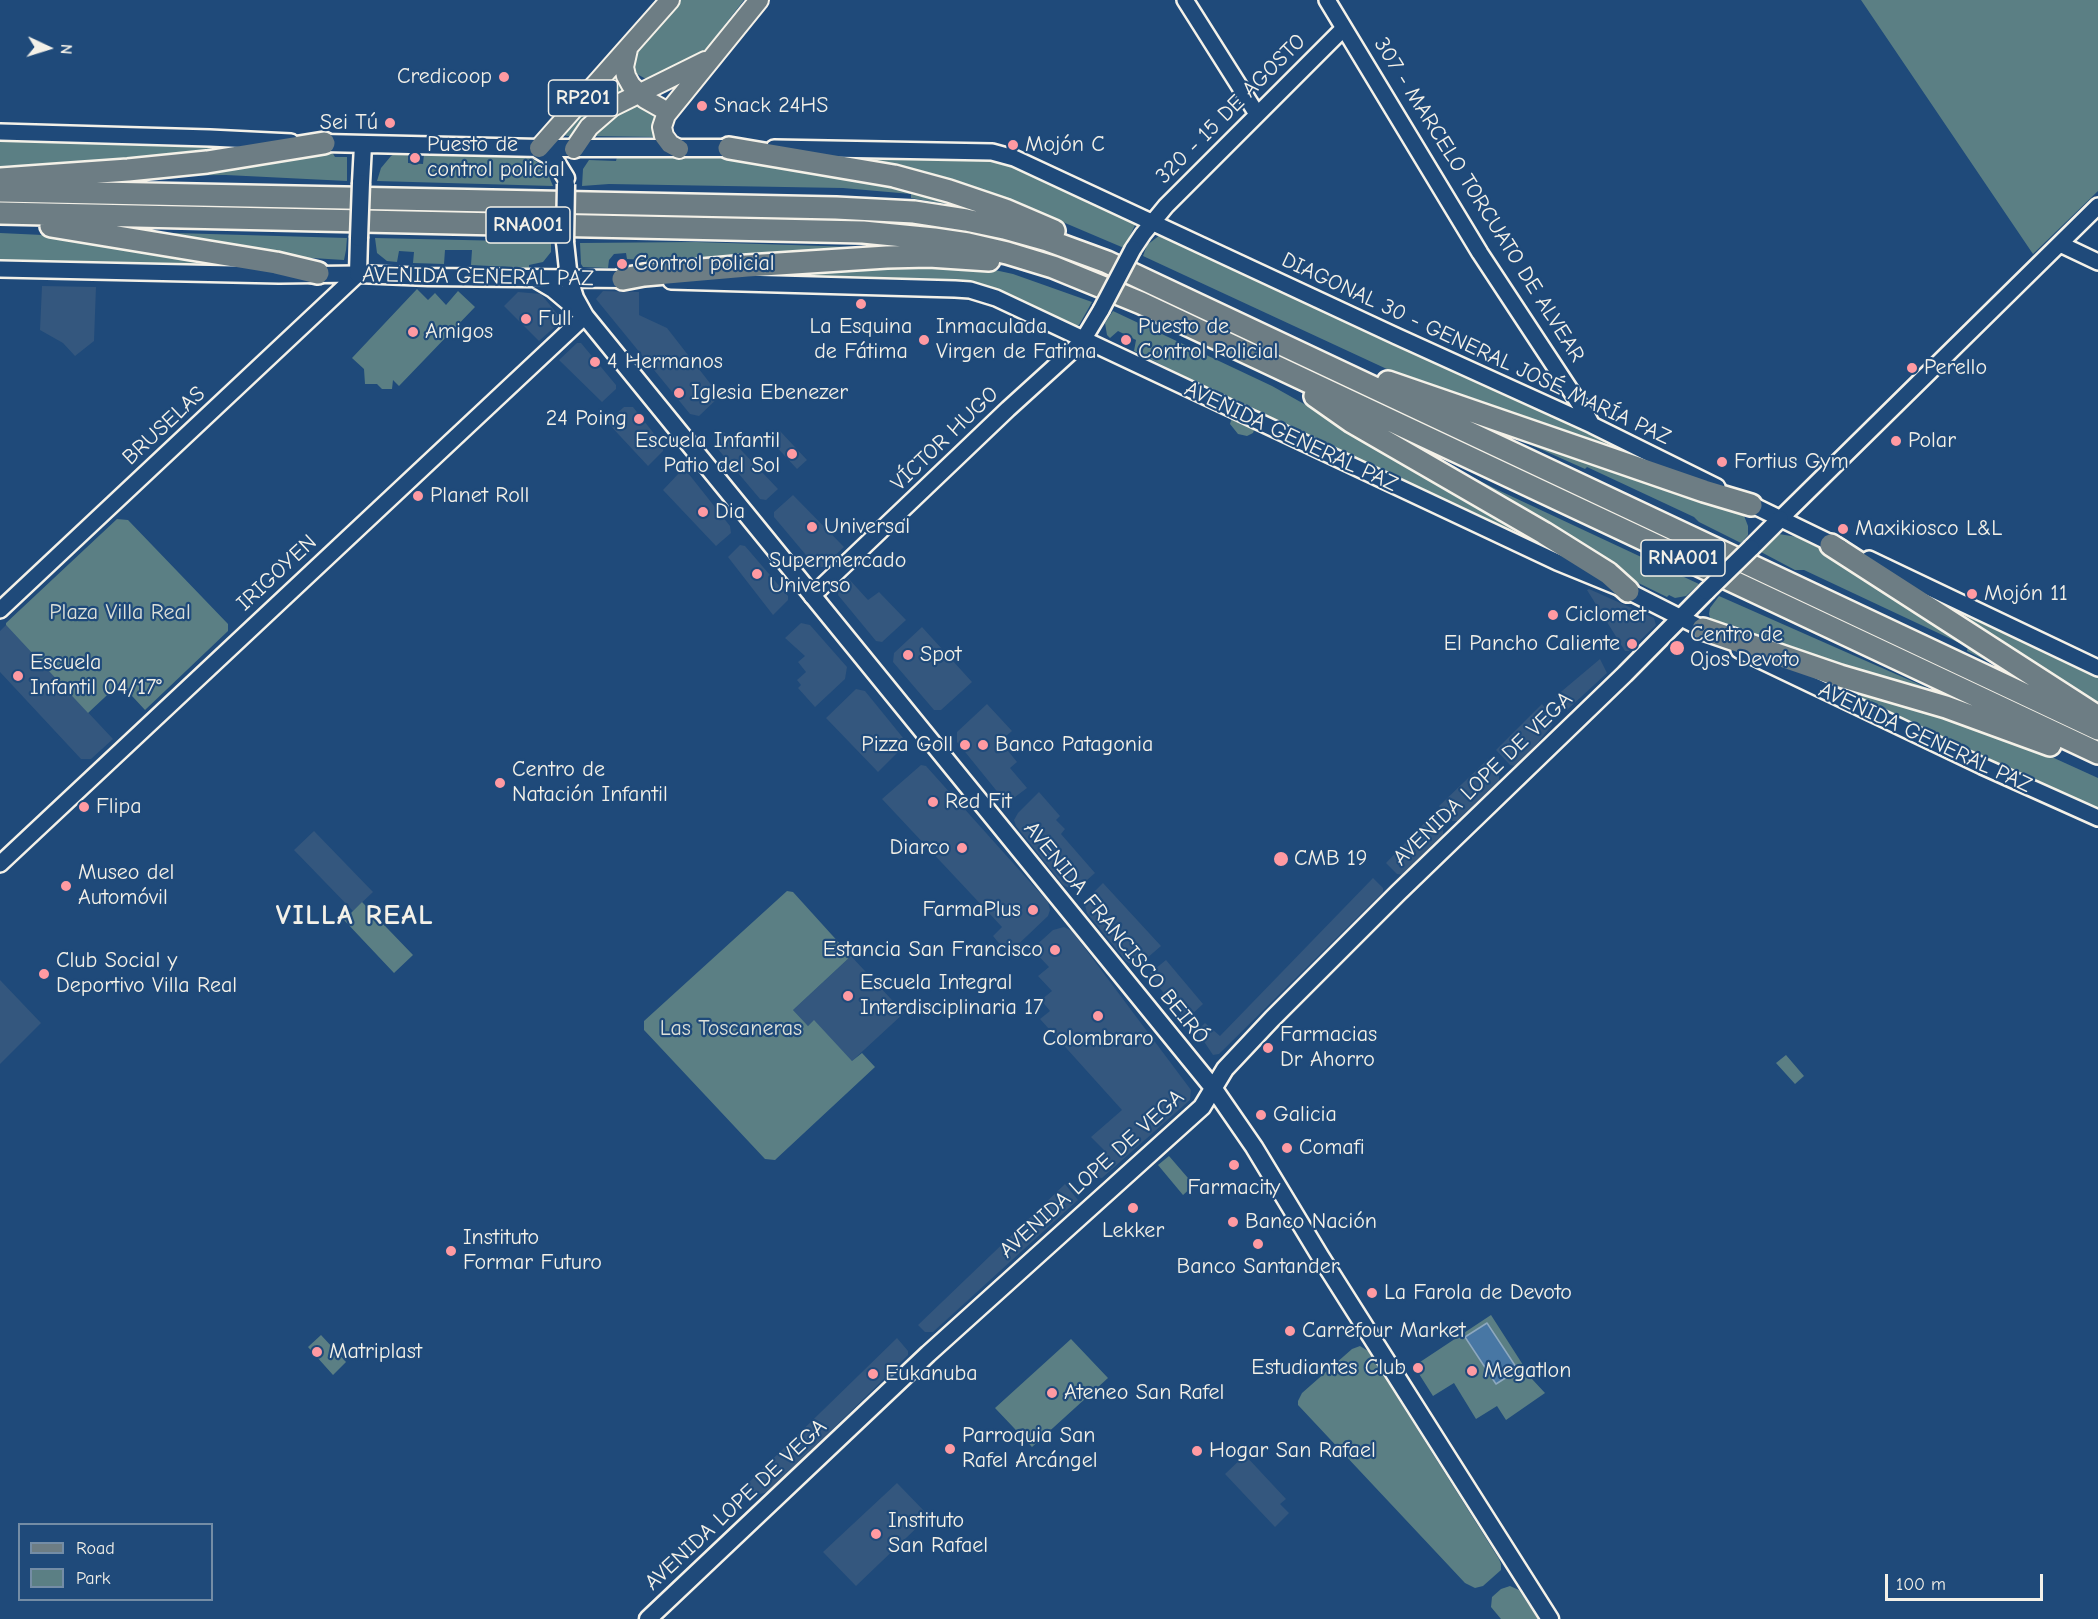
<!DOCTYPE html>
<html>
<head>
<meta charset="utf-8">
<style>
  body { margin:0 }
  #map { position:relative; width:2098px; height:1619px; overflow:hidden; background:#1f4a7a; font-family:"Comic Neue",sans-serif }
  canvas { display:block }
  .legend { position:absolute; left:18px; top:1523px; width:195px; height:78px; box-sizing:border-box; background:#1f4a7a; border:2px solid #748da6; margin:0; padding:8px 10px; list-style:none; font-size:18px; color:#f4f1e8 }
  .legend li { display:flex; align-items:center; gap:12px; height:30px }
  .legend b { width:30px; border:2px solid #748da6 }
  .north { position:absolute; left:18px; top:18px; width:60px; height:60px; -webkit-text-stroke:4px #1f4a7a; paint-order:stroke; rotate:94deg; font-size:16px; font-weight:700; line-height:24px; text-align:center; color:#f4f1e8 }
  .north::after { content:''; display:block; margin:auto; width:21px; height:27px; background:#f4f1e8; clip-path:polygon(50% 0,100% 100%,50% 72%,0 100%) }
  .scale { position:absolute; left:1885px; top:1574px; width:158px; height:27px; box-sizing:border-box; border:3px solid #f4f1e8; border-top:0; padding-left:8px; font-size:18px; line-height:21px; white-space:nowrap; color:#f4f1e8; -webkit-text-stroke:4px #1f4a7a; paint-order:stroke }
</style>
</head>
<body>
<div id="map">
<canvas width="2098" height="1619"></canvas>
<ul class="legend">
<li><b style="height:8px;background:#6d7d84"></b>Road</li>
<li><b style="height:16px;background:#5b7f84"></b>Park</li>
</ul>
<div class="north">N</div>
<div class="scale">100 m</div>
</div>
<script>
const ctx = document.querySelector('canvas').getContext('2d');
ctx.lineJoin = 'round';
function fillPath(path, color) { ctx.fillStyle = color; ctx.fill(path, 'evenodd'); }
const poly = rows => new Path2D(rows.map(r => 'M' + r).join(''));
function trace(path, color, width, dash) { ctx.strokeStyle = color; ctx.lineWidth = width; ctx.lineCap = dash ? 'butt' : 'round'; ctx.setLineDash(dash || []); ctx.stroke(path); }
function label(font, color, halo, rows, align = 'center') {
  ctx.font = font + ' "Comic Neue",sans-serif'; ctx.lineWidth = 4.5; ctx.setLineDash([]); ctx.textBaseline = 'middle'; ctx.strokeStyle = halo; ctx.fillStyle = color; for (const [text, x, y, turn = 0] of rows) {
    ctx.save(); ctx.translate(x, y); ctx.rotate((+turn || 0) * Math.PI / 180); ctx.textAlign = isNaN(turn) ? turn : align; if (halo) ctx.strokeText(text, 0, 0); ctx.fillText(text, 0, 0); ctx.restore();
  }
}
fillPath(poly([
  [42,286,96,287,94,341,75,356,63,343,40,330],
  [603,291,639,292,639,315,667,328,720,396,699,416,690,414,596,299],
  [518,292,541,294,558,315,557,325,539,341,504,306],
  [577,343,581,343,616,385,616,389,602,402,559,360],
  [624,407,633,407,663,445,663,451,648,466,607,422],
  [723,431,778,489,766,500,760,499,717,448,718,436],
  [780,431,807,460,797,469,771,441],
  [680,472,688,473,730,526,731,533,716,546,663,490],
  [793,495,844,547,823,567,816,567,774,517,774,512],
  [740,545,745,546,788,596,788,600,773,615,728,557],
  [848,578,868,600,879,592,906,620,882,642,876,641,838,595,839,588],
  [1589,589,1654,618,1656,625,1629,651,1625,651,1587,590],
  [801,623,810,625,847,667,845,679,815,707,798,688,801,685,797,680,806,672,798,662,805,656,785,638],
  [6,625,113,739,91,759,81,759,0,672,0,631],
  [922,627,972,682,941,710,934,710,893,662,894,653],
  [1600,659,1607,673,1567,710,1556,696],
  [856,689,865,691,904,739,904,746,878,772,826,718],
  [987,704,1012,731,1000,741,1017,762,1010,768,1027,788,1011,800,1004,800,957,742,957,732],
  [1542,704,1554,720,1552,725,1521,763,1515,766,1510,765,1496,750],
  [1488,759,1499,773,1499,783,1461,821,1452,821,1439,806],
  [921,765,926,766,1048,902,1050,910,1048,916,1008,954,993,936,1002,927,882,799],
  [1039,792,1060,816,1056,820,1065,829,1061,834,1095,873,1078,888,1069,888,1063,885,1016,826,1014,820,1018,813],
  [1433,814,1443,828,1443,838,1405,875,1397,874,1386,863],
  [314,831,373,892,353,911,294,850],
  [1373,878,1383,888,1383,892,1219,1054,1213,1055,1197,1031,1205,1023,1220,1036],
  [1103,883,1161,946,1139,965,1132,965,1126,961,1087,913,1085,905,1087,899],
  [1064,927,1072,931,1191,1090,1190,1100,1102,1178,1095,1177,1087,1169,1105,1151,1091,1137,1122,1110,1040,1019,1050,1011,1041,1000,1052,991,1038,976,1049,967,1032,949,1053,930],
  [851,956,904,1013,852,1061,814,1021,808,1026,793,1010],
  [1166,960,1203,1004,1189,1017,1182,1016,1151,977,1150,973],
  [0,980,41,1023,0,1064],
  [1065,1184,1078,1200,933,1332,925,1332,918,1325],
  [897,1338,908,1351,908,1355,769,1492,760,1494,753,1492,746,1485],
  [1245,1455,1286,1499,1280,1504,1289,1513,1275,1527,1225,1474],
  [897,1483,929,1516,856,1586,823,1552]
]), '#34577e');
fillPath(poly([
  [678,0,744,0,703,53,654,78,646,79,637,74,632,66,631,56],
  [1861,0,2098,0,2098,191,2033,254],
  [616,73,633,88,572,137,559,134],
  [637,99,656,112,654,137,593,136,605,121],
  [0,139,256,144,143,162,0,166],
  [332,152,335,157,347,157,347,181,226,175,136,176,302,154],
  [396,153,408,153,408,163,423,164,424,154,529,157,545,167,553,186,377,181,381,168,391,156],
  [806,154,966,157,1001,162,1049,178,1138,219,1124,248,1025,206,966,185,904,170],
  [722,156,845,171,954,202,952,205,911,198,911,194,843,188,609,184,582,186,583,169,589,160,616,161,617,157],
  [141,232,347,238,346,250,344,260,312,258,311,261],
  [0,233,64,236,250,269,0,264],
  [1160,235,1167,236,1686,475,1417,383,1143,256,1147,245],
  [375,238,551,242,551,252,543,262,529,265,529,268,471,265,472,250,445,250,444,264,413,263,414,252,399,251,397,262,387,261,377,253],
  [696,242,856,247,857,246,881,246,880,251,646,270,646,260,627,259,626,253,614,254,609,260,608,268,583,267,581,264,580,243],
  [972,265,1013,274,1092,302,1079,325,1076,326,1059,318,1057,320,1000,292,693,278,863,266],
  [417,289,428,300,435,293,446,305,458,291,475,307,399,386,393,380,392,389,382,389,377,384,365,384,364,369,352,358],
  [1113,311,1272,386,1422,470,1551,549,1546,549,1340,454,1134,351,1136,340,1118,331,1110,338,1107,335,1105,323],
  [1232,417,1255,427,1253,433,1247,436,1238,434,1230,424],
  [1491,427,1743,513,1748,526,1748,535,1741,543,1699,522,1694,517,1587,467,1585,469],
  [1426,454,1498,490,1699,584,1686,596,1675,598,1669,595,1667,597,1618,573],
  [117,519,128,520,228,624,228,631,145,710,120,683,88,713,6,625,6,623],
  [1779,534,1797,537,1853,565,1999,662,1997,666,1967,651,1968,647,1804,570,1795,570,1761,552],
  [1719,596,1950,698,1947,703,1711,621,1709,614,1710,608],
  [1939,602,2098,677,2098,706,1937,607],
  [1791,664,2021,743,2098,778,2098,811,1922,727,1889,714,1789,669],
  [787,891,793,892,851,956,793,1010,808,1026,814,1020,852,1061,862,1053,875,1067,775,1160,765,1159,644,1030,644,1021],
  [362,902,413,955,394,973,344,920],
  [1786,1055,1804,1076,1795,1084,1776,1063],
  [1169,1156,1194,1185,1183,1195,1158,1165],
  [1491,1315,1532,1379,1545,1393,1506,1420,1497,1406,1476,1419,1454,1383,1433,1396,1414,1366],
  [321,1335,346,1362,333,1375,308,1347],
  [1071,1339,1108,1378,1032,1447,995,1408],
  [1360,1346,1368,1351,1499,1559,1501,1564,1501,1570,1483,1586,1475,1588,1465,1583,1298,1405,1298,1401,1302,1393,1352,1349],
  [1510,1586,1519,1590,1538,1619,1501,1619,1491,1607,1492,1597,1501,1589]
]), '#5b7f84');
const water = poly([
  [1487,1323,1518,1370,1496,1384,1465,1337,1487,1323]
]);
fillPath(water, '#4877a4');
trace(water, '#8da8bf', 1.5);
const tertiary = poly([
  [1185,0,1257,114],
  [1327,0,1480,253,1586,414,1592,425],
  [0,132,210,138,291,142],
  [774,148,992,152,1014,158,1396,336,1592,425,1717,487],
  [2060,244,2098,262],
  [1133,249,1143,234,1166,206,1344,28],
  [0,269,279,275,358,274],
  [671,281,955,289,970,290,996,298,1557,562,1628,591,1711,633],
  [1744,501,1841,548],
  [1780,519,2098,206],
  [1869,559,2098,668],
  [812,596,1008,409,1073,350,1083,340,1101,310],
  [0,610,358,274],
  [1739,650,1982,766,2098,818],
  [0,864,585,316]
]);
const secondary = poly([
  [324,143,539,148,729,148],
  [537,149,555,160,566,178],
  [361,183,363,145],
  [359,238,358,274,428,277,623,279],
  [565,242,569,279,575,298,585,316,1214,1089,1254,1147,1320,1256,1550,1619],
  [536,279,553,289,578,310],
  [1751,548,1780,519],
  [648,1619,928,1354,1202,1107,1225,1069,1272,1019,1398,893,1625,674,1707,591]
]);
const primary = poly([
  [628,49,624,67,626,76,631,85,645,99,668,112],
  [539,148,670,0],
  [574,149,589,127,612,107,705,61],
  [679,149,670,144,664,136,662,127,666,115,759,0]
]);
const motorway = poly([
  [729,148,894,176,949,191,1005,210,1054,231],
  [0,179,128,170,207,162,324,143],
  [0,191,836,208,914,212,966,220,1004,228,1047,240,1107,262,2098,729],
  [0,213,863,232,934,239,968,244,1007,253,1053,267,1141,303,2098,753],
  [51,226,276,263,318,273],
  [623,279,644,275,747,266,887,257,929,256,989,260],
  [1388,382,1704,491,1751,505],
  [1315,396,1352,422,1544,533,1608,573,1628,591],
  [1831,545,2098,717],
  [1703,629,1840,676,1946,707,2050,745]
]);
trace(tertiary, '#f4f1e8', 20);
trace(secondary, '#f4f1e8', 21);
trace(primary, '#f4f1e8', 22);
trace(motorway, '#f4f1e8', 26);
trace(tertiary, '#1f4a7a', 15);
trace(secondary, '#1f4a7a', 16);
trace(primary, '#6d7d84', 18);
trace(motorway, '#6d7d84', 21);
const tertiaryBridge = poly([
  [1101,310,1133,249]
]);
const secondaryBridge = poly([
  [359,238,361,183],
  [565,242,566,184],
  [1707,591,1751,548]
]);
trace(tertiaryBridge, '#f4f1e8', 20, []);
trace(secondaryBridge, '#f4f1e8', 21, []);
trace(tertiaryBridge, '#1f4a7a', 15);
trace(secondaryBridge, '#1f4a7a', 16);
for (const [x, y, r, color] of [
  [504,77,6,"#ff9aa2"],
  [702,106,6,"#ff9aa2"],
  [390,123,6,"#ff9aa2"],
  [1013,145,6,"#ff9aa2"],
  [415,158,6,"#ff9aa2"],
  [622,264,6,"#ff9aa2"],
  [861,304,6,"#ff9aa2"],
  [526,319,6,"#ff9aa2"],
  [413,332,6,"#ff9aa2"],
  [924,340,6,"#ff9aa2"],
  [1126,340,6,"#ff9aa2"],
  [595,362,6,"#ff9aa2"],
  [1912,368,6,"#ff9aa2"],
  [679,393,6,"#ff9aa2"],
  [639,419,6,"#ff9aa2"],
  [1896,441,6,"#ff9aa2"],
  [792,454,6,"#ff9aa2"],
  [1722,462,6,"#ff9aa2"],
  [418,496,6,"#ff9aa2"],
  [703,512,6,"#ff9aa2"],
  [812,527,6,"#ff9aa2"],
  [1843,529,6,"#ff9aa2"],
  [757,574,6,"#ff9aa2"],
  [1972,594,6,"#ff9aa2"],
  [1553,615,6,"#ff9aa2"],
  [1632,644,6,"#ff9aa2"],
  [1677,648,8,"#ff9aa2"],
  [908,655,6,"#ff9aa2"],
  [18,676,6,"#ff9aa2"],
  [965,745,6,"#ff9aa2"],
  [983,745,6,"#ff9aa2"],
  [500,783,6,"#ff9aa2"],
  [933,802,6,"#ff9aa2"],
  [84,807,6,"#ff9aa2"],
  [962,848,6,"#ff9aa2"],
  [1281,859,8,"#ff9aa2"],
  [66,886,6,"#ff9aa2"],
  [1033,910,6,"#ff9aa2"],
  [1055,950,6,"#ff9aa2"],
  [44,974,6,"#ff9aa2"],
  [848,996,6,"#ff9aa2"],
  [1098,1016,6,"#ff9aa2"],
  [1268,1048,6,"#ff9aa2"],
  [1261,1115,6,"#ff9aa2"],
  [1287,1148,6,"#ff9aa2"],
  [1234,1165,6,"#ff9aa2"],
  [1133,1208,6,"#ff9aa2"],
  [1233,1222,6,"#ff9aa2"],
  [1258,1244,6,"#ff9aa2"],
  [451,1251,6,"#ff9aa2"],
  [1372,1293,6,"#ff9aa2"],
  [1290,1331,6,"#ff9aa2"],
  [317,1352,6,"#ff9aa2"],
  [1418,1368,6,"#ff9aa2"],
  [1472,1371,6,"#ff9aa2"],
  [873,1374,6,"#ff9aa2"],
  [1052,1393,6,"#ff9aa2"],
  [950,1449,6,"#ff9aa2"],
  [1197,1451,6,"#ff9aa2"],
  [876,1534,6,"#ff9aa2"]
]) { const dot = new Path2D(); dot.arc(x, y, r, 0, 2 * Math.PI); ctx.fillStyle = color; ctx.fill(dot); trace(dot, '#1f4a7a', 2); }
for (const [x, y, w] of [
  [583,98,69],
  [528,225,84],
  [1683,558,84]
]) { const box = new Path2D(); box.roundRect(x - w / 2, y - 18, w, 36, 4.5); ctx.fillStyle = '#1f4a7a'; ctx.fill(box); trace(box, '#f4f1e8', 1.5); }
label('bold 21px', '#f4f1e8', null, [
  ["RP201",583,98],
  ["RNA001",528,225],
  ["RNA001",1683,558]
]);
label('22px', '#f4f1e8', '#1f4a7a', [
  ["Credicoop",492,77,"right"],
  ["Snack 24HS",714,106],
  ["Sei Tú",378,123,"right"],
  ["Puesto de",427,145],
  ["control policial",427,170],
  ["Mojón C",1025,145],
  ["Control policial",634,264],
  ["Full",538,319],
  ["La Esquina",861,327,"center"],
  ["de Fátima",861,352,"center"],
  ["Inmaculada",936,327],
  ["Virgen de Fatima",936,352],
  ["Puesto de",1138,327],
  ["Control Policial",1138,352],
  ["Amigos",425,332],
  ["4 Hermanos",607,362],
  ["Perello",1924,368],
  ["Iglesia Ebenezer",691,393],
  ["24 Poing",627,419,"right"],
  ["Escuela Infantil",780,441,"right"],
  ["Patio del Sol",780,466,"right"],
  ["Polar",1908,441],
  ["Fortius Gym",1734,462],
  ["Planet Roll",430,496],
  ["Dia",715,512],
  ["Universal",824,527],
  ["Maxikiosco L&L",1855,529],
  ["Supermercado",769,561],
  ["Universo",769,586],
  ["Mojón 11",1984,594],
  ["Ciclomet",1565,615],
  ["Centro de",1690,635],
  ["Ojos Devoto",1690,660],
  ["El Pancho Caliente",1620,644,"right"],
  ["Spot",920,655],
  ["Escuela",30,663],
  ["Infantil 04/17°",30,688],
  ["Pizza Goll",953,745,"right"],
  ["Banco Patagonia",995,745],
  ["Centro de",512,770],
  ["Natación Infantil",512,795],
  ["Red Fit",945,802],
  ["Flipa",96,807],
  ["Diarco",950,848,"right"],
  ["CMB 19",1294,859],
  ["Museo del",78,873],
  ["Automóvil",78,898],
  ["FarmaPlus",1021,910,"right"],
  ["Estancia San Francisco",1043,950,"right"],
  ["Club Social y",56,961],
  ["Deportivo Villa Real",56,986],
  ["Escuela Integral",860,983],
  ["Interdisciplinaria 17",860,1008],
  ["Farmacias",1280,1035],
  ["Dr Ahorro",1280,1060],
  ["Colombraro",1098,1039,"center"],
  ["Galicia",1273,1115],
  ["Comafi",1299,1148],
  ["Farmacity",1234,1188,"center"],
  ["Banco Nación",1245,1222],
  ["Lekker",1133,1231,"center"],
  ["Instituto",463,1238],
  ["Formar Futuro",463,1263],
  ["Banco Santander",1258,1267,"center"],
  ["La Farola de Devoto",1384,1293],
  ["Carrefour Market",1302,1331],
  ["Matriplast",329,1352],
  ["Estudiantes Club",1406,1368,"right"],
  ["Megatlon",1484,1371],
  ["Eukanuba",885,1374],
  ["Ateneo San Rafel",1064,1393],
  ["Parroquia San",962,1436],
  ["Rafel Arcángel",962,1461],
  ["Hogar San Rafael",1209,1451],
  ["Instituto",888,1521],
  ["San Rafael",888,1546]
], 'left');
label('22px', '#f4f1e8', '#1f4a7a', [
  ["320 - 15 DE AGOSTO",1231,109,-45],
  ["307 - MARCELO TORCUATO DE ALVEAR",1479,200,58],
  ["AVENIDA GENERAL PAZ",478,277,1],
  ["DIAGONAL 30 - GENERAL JOSÉ MARÍA PAZ",1476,349,25],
  ["BRUSELAS",164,426,-43],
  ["AVENIDA GENERAL PAZ",1291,437,25],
  ["VÍCTOR HUGO",945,439,-44],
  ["IRIGOYEN",277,573,-43],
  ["AVENIDA GENERAL PAZ",1925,738,25],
  ["AVENIDA LOPE DE VEGA",1483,779,-44],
  ["AVENIDA FRANCISCO BEIRÓ",1116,933,51],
  ["AVENIDA LOPE DE VEGA",1092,1174,-42],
  ["AVENIDA LOPE DE VEGA",736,1505,-43]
]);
label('22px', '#dde0d9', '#1f4a7a', [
  ["Plaza Villa Real",120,613],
  ["Las Toscaneras",731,1029]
]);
ctx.letterSpacing = '1.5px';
label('bold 28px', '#f4f1e8', '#1f4a7a', [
  ["VILLA REAL",355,916]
]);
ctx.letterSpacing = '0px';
</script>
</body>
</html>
